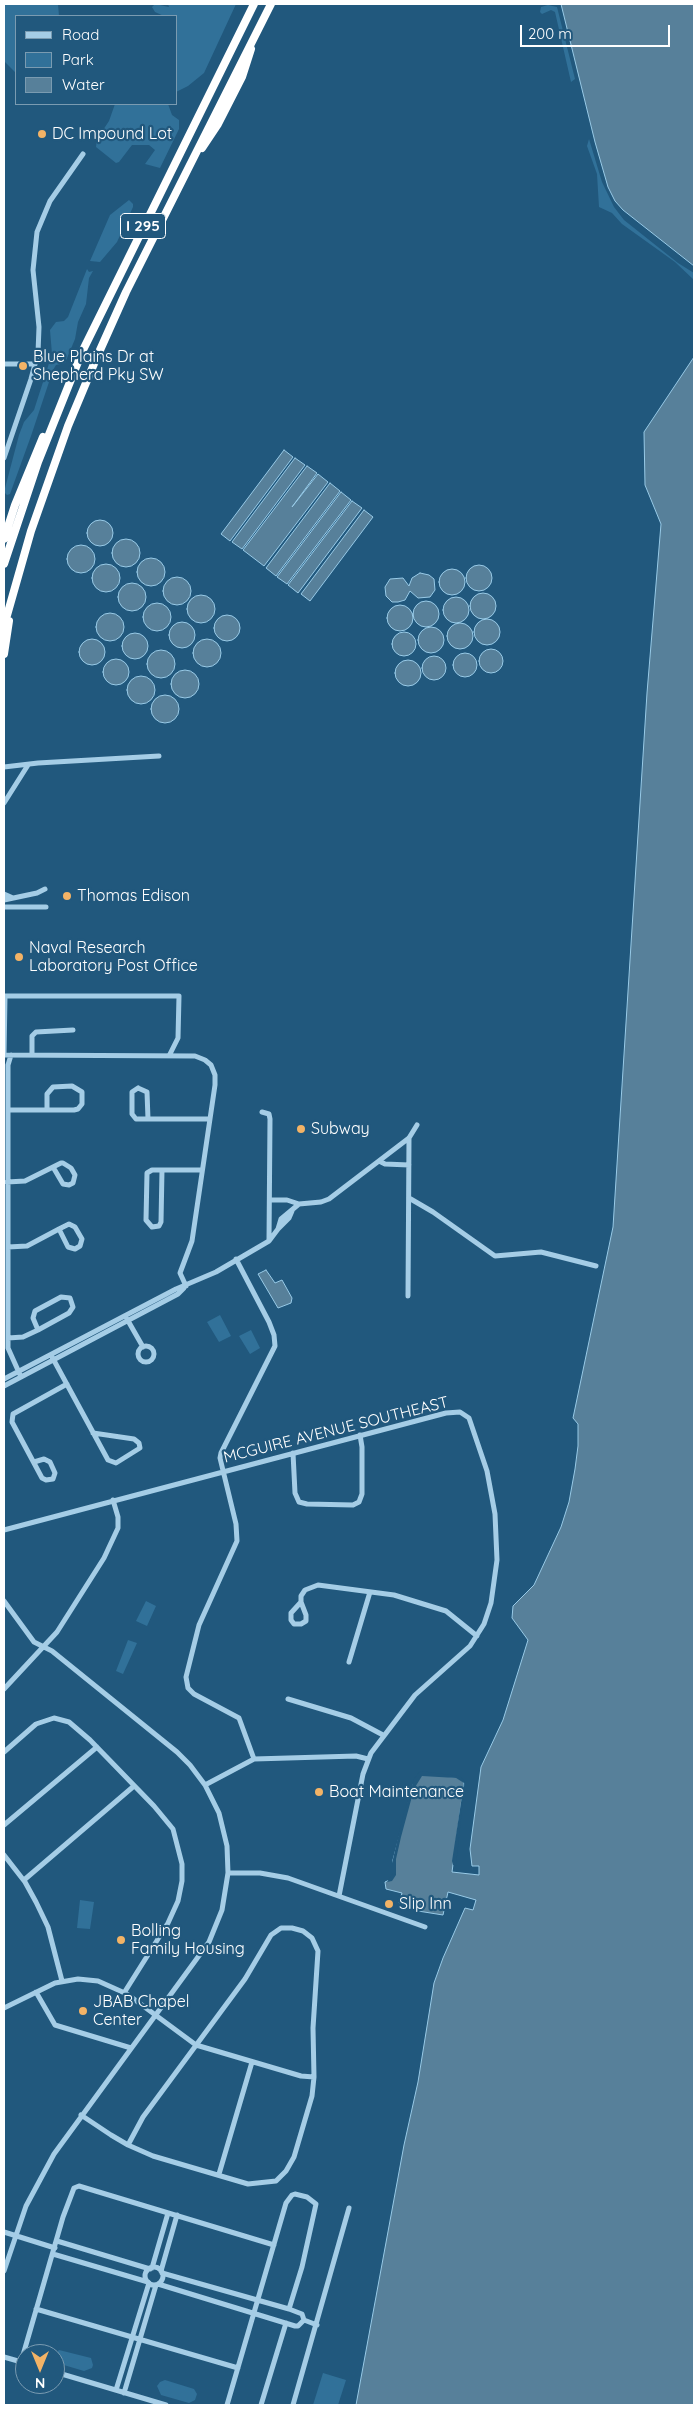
<!DOCTYPE html>
<html>
<head>
<meta charset="utf-8">
<style>
  body { margin:0 }
  #map { position:relative; width:698px; height:2409px; overflow:hidden; background:#21587d; font-family:Quicksand,sans-serif }
  canvas { display:block }
  .frame { position:absolute; inset:0; border:5px solid #fff; pointer-events:none }
  .legend { position:absolute; left:15px; top:15px; width:162px; height:90px; box-sizing:border-box; background:#21587d; border:1px solid #7a9bb1; margin:0; padding:6px 9px; list-style:none; font-size:15px; color:#fff }
  .legend li { display:flex; align-items:center; gap:10px; height:25px }
  .legend b { width:25px; border:1px solid #7a9bb1 }
  .north { position:absolute; left:15px; top:2344px; width:50px; height:50px; box-sizing:border-box; background:#21587d; border:1px solid #7a9bb1; border-radius:50%; rotate:180deg; font-size:14px; font-weight:700; line-height:20px; text-align:center; color:#fff }
  .north::after { content:''; display:block; margin:auto; width:18px; height:22px; background:#f3b366; clip-path:polygon(50% 0,100% 100%,50% 72%,0 100%) }
  .scale { position:absolute; left:520px; top:25px; width:150px; height:22px; box-sizing:border-box; border:2px solid #fff; border-top:0; padding-left:6px; font-size:15px; line-height:18px; white-space:nowrap; color:#fff; -webkit-text-stroke:4px #21587d; paint-order:stroke }
</style>
</head>
<body>
<div id="map">
<canvas width="698" height="2409"></canvas>
<div class="frame"></div>
<ul class="legend">
<li><b style="height:6px;background:#a5cde6"></b>Road</li>
<li><b style="height:14px;background:#317199"></b>Park</li>
<li><b style="height:14px;background:#57809a"></b>Water</li>
</ul>
<div class="north">N</div>
<div class="scale">200 m</div>
</div>
<script>
const ctx = document.querySelector('canvas').getContext('2d');
ctx.lineJoin = 'round';
function fillPath(path, color) { ctx.fillStyle = color; ctx.fill(path, 'evenodd'); }
const poly = rows => new Path2D(rows.map(r => 'M' + r).join(''));
function trace(path, color, width, dash) { ctx.strokeStyle = color; ctx.lineWidth = width; ctx.lineCap = dash ? 'butt' : 'round'; ctx.setLineDash(dash || []); ctx.stroke(path); }
function label(font, color, halo, rows, align = 'center') {
  ctx.font = font + ' Quicksand,sans-serif'; ctx.lineWidth = 4.5; ctx.setLineDash([]); ctx.textBaseline = 'middle'; ctx.strokeStyle = halo; ctx.fillStyle = color; for (const [text, x, y, turn = 0] of rows) {
    ctx.save(); ctx.translate(x, y); ctx.rotate((+turn || 0) * Math.PI / 180); ctx.textAlign = isNaN(turn) ? turn : align; if (halo) ctx.strokeText(text, 0, 0); ctx.fillText(text, 0, 0); ctx.restore();
  }
}
fillPath(poly([
  [4,4,58,4,59,16,16,16,16,73,4,61],
  [155,4,169,7,168,4,236,4,204,73,188,86,176,92,176,16,164,16,155,12,152,7],
  [548,5,557,7,575,79,571,82,555,12,551,10,542,14,540,12,541,7],
  [115,104,168,104,172,115,179,120,179,129,160,168,145,164,155,150,149,145,132,145,119,162,116,163,96,147,97,139,109,121],
  [589,139,602,182,614,207,624,220,678,263,694,273,694,280,675,262,622,224,612,213,599,207,597,174,587,146],
  [129,200,133,204,133,207,117,242,100,262,90,261,110,215],
  [87,269,89,272,93,271,89,278,86,304,78,322,75,339,65,363,56,365,53,370,31,436,10,494,7,495,4,492,19,435,24,422,34,410,52,354,50,330,56,322,64,321,68,317],
  [220,1315,231,1336,219,1342,207,1322],
  [251,1330,260,1348,250,1354,239,1336],
  [146,1601,156,1606,147,1626,136,1621],
  [128,1640,137,1643,123,1674,116,1671],
  [80,1900,94,1902,90,1929,77,1928],
  [59,2350,91,2358,93,2365,92,2368,84,2371,57,2363,55,2354],
  [323,2373,346,2380,338,2405,313,2405],
  [165,2380,194,2389,197,2394,195,2400,189,2403,161,2395,157,2386,160,2382]
]), '#317199');
const water = poly([
  [561,4,694,4,694,266,623,210,615,201,608,187,595,142,561,4],
  [694,357,694,2405,356,2405,404,2145,418,2082,434,1983,443,1958,465,1908,473,1910,476,1900,448,1892,443,1915,418,1911,419,1908,399,1903,402,1893,386,1889,385,1882,392,1879,395,1872,393,1860,413,1785,420,1773,460,1778,464,1783,452,1872,479,1875,479,1866,472,1866,470,1849,481,1767,503,1720,528,1640,512,1618,513,1606,534,1585,561,1527,569,1502,575,1469,578,1446,578,1424,573,1418,613,1227,647,693,661,524,645,485,644,432,694,357],
  [284,450,293,457,230,541,221,534,284,450],
  [295,458,305,465,242,549,232,542,295,458],
  [307,466,317,473,292,507,318,474,328,482,264,566,243,550,307,466],
  [330,483,340,491,276,576,266,568,330,483],
  [341,492,351,500,287,584,277,577,341,492],
  [352,501,362,508,298,593,288,585,352,501],
  [364,510,373,517,310,601,301,594,364,510],
  '87 533a13 13 0 1 1 26 0a13 13 0 1 1-26 0Z',
  '112 553a14 14 0 1 1 28 0a14 14 0 1 1-28 0Z',
  '67 559a14 14 0 1 1 28 0a14 14 0 1 1-28 0Z',
  '137 572a14 14 0 1 1 28 0a14 14 0 1 1-28 0Z',
  '92 578a14 14 0 1 1 28 0a14 14 0 1 1-28 0Z',
  '466 578a13 13 0 1 1 26 0a13 13 0 1 1-26 0Z',
  '439 582a13 13 0 1 1 26 0a13 13 0 1 1-26 0Z',
  [420,573,429,575,434,579,435,590,430,597,418,598,410,591,405,600,398,602,392,602,386,596,385,587,390,579,403,578,409,586,412,578,420,573],
  '163 591a14 14 0 1 1 28 0a14 14 0 1 1-28 0Z',
  '118 597a14 14 0 1 1 28 0a14 14 0 1 1-28 0Z',
  '470 606a13 13 0 1 1 26 0a13 13 0 1 1-26 0Z',
  '187 609a14 14 0 1 1 28 0a14 14 0 1 1-28 0Z',
  '443 610a13 13 0 1 1 26 0a13 13 0 1 1-26 0Z',
  '413 614a13 13 0 1 1 26 0a13 13 0 1 1-26 0Z',
  '143 617a14 14 0 1 1 28 0a14 14 0 1 1-28 0Z',
  '387 618a13 13 0 1 1 26 0a13 13 0 1 1-26 0Z',
  '96 627a14 14 0 1 1 28 0a14 14 0 1 1-28 0Z',
  '214 628a13 13 0 1 1 26 0a13 13 0 1 1-26 0Z',
  '474 632a13 13 0 1 1 26 0a13 13 0 1 1-26 0Z',
  '169 635a13 13 0 1 1 26 0a13 13 0 1 1-26 0Z',
  '447 636a13 13 0 1 1 26 0a13 13 0 1 1-26 0Z',
  '418 640a13 13 0 1 1 26 0a13 13 0 1 1-26 0Z',
  '392 644a12 12 0 1 1 24 0a12 12 0 1 1-24 0Z',
  '122 646a13 13 0 1 1 26 0a13 13 0 1 1-26 0Z',
  '79 652a13 13 0 1 1 26 0a13 13 0 1 1-26 0Z',
  '193 653a14 14 0 1 1 28 0a14 14 0 1 1-28 0Z',
  '479 661a12 12 0 1 1 24 0a12 12 0 1 1-24 0Z',
  '147 664a14 14 0 1 1 28 0a14 14 0 1 1-28 0Z',
  '453 665a12 12 0 1 1 24 0a12 12 0 1 1-24 0Z',
  '422 668a12 12 0 1 1 24 0a12 12 0 1 1-24 0Z',
  '103 672a13 13 0 1 1 26 0a13 13 0 1 1-26 0Z',
  '395 673a13 13 0 1 1 26 0a13 13 0 1 1-26 0Z',
  '171 684a14 14 0 1 1 28 0a14 14 0 1 1-28 0Z',
  '127 690a14 14 0 1 1 28 0a14 14 0 1 1-28 0Z',
  '151 709a14 14 0 1 1 28 0a14 14 0 1 1-28 0Z',
  [266,1270,275,1283,282,1280,292,1298,291,1303,278,1308,258,1274,266,1270]
]);
fillPath(water, '#57809a');
trace(water, '#98cae7', 1);
fillPath(poly([
  [420,1771,459,1776,465,1781,456,1866,453,1865,452,1861,464,1783,456,1778,422,1776,414,1789,401,1837,396,1859,396,1875,392,1881,387,1882,393,1873,393,1859,402,1820,414,1779]
]), '#21587d');
trace(poly([
  [4,364,35,364],
  [4,458,31,379,38,353,39,327,33,270,37,232,50,201,83,154],
  [4,767,38,763,159,756],
  [4,803,28,765],
  [4,894,13,898],
  [4,900,37,893,45,889],
  [4,907,46,907],
  [4,1055,195,1056,205,1060,211,1065,215,1075,215,1085,192,1241,180,1273,186,1286],
  [4,1055,5,996,179,996,178,1038,169,1056],
  [11,1055,8,1065,8,1348,21,1377],
  [32,1055,32,1036,36,1032,73,1030],
  [138,1088,147,1092,148,1119,136,1119,132,1114,132,1092,138,1088],
  [8,1110,74,1110,78,1109,82,1104,82,1092,72,1086,53,1087,47,1094,47,1110],
  [262,1112,269,1114,270,1119,269,1241],
  [148,1119,210,1119],
  [379,1161,385,1164,409,1165],
  [162,1170,161,1222,159,1226,152,1227,146,1220,147,1173,152,1170,202,1170],
  [7,1182,25,1181,61,1163,63,1163,71,1168,75,1175,73,1183,69,1185,63,1184,53,1167],
  [409,1198,433,1212,495,1256,541,1252,596,1266],
  [270,1200,287,1200,299,1204],
  [292,1211,289,1218,278,1229,281,1219,299,1204,321,1202,329,1199,409,1138,417,1125],
  [8,1247,27,1246,59,1229,69,1224,75,1227,82,1239,80,1246,75,1249,68,1247,59,1229],
  [236,1259,269,1322,274,1335,275,1346,221,1453,220,1458,236,1524,237,1541,199,1625,186,1677,188,1688,194,1694,239,1718,254,1759],
  [408,1296,409,1138],
  [127,1319,143,1347],
  [8,1338,23,1337,38,1330,69,1313,73,1307,70,1298,61,1297,35,1311,33,1318,38,1330],
  '138 1354a8 8 0 1 1 16 0a8 8 0 1 1-16 0Z',
  [51,1355,108,1460,116,1463,140,1448,139,1443,134,1439,93,1433],
  [4,1379,176,1289,216,1272,269,1241,278,1229],
  [4,1386,178,1294,184,1288],
  [293,1453,295,1493,299,1502,307,1504,353,1505,359,1502,362,1494,362,1447,360,1435],
  [34,1462,44,1459,50,1462,55,1473,53,1479,46,1480,42,1478,12,1422,13,1414,67,1384],
  [4,1530,446,1413,460,1412,469,1418,487,1471,495,1514,497,1560,491,1603,484,1624,470,1646,415,1695,371,1753,363,1774,339,1896],
  [4,1601,34,1642,52,1651,177,1752,190,1765,205,1785,219,1813,227,1846,228,1873,222,1910,209,1942,54,2154,26,2206,4,2271],
  [301,1602,301,1596,305,1590,318,1585,394,1595,446,1611,477,1636],
  [301,1602,306,1615,306,1621,301,1624,294,1624,291,1620,291,1613,301,1602],
  [349,1662,370,1592],
  [4,1689,57,1632,104,1558,118,1528,118,1517,113,1500],
  [288,1699,351,1718,383,1735],
  [4,1752,36,1724,54,1718,69,1722,90,1740,154,1806,173,1829,182,1864,182,1881,178,1901,168,1923,124,1993],
  [205,1785,254,1759,356,1756,368,1759],
  [4,1825,97,1747],
  [4,1855,25,1882,36,1902,48,1927,62,1981],
  [228,1873,260,1873,288,1878,425,1927],
  [24,1880,134,1786],
  [36,1992,55,2025,131,2048],
  [4,2008,55,1983,78,1979,98,1981,127,1994,196,2045,301,2076,314,2077],
  [81,2115,111,2135,128,2145,153,2156,248,2184,276,2181,286,2171,294,2157,312,2096,314,2077,313,2028,318,1951,312,1938,303,1931,292,1928,281,1928,271,1935,245,1979,143,2117,128,2145],
  [219,2174,252,2062],
  [4,2232,55,2248],
  [57,2241,150,2269],
  [53,2254,148,2282],
  '145 2276a9 9 0 1 1 18 0a9 9 0 1 1-18 0Z',
  [152,2268,168,2213],
  [161,2271,177,2215],
  [162,2273,289,2309,302,2314,304,2320],
  [158,2284,295,2326,298,2326,304,2320],
  [36,2309,238,2368],
  [304,2320,317,2325],
  [4,2357,25,2363],
  [21,2362,63,2217,74,2188,79,2186,274,2245],
  [55,2372,166,2405],
  [116,2390,149,2283],
  [124,2393,156,2285],
  [227,2405,286,2203,292,2195,295,2194,307,2197,316,2204,302,2267,289,2309],
  [261,2405,286,2323],
  [293,2405,349,2208]
]), '#a5cde6', 5);
trace(poly([
  [202,148,218,124,242,77,251,49],
  [4,539,15,505,43,437],
  [4,564,38,462,82,352,254,4],
  [4,626,31,531,68,426,96,359,126,292,271,4],
  [4,654,9,621]
]), '#fff', 8);
for (const [x, y, r, color] of [
  [42,134,5,"#f3b366"],
  [23,366,5,"#f3b366"],
  [67,896,5,"#f3b366"],
  [19,957,5,"#f3b366"],
  [301,1129,5,"#f3b366"],
  [319,1792,5,"#f3b366"],
  [389,1904,5,"#f3b366"],
  [121,1940,5,"#f3b366"],
  [83,2011,5,"#f3b366"]
]) { const dot = new Path2D(); dot.arc(x, y, r, 0, 2 * Math.PI); ctx.fillStyle = color; ctx.fill(dot); trace(dot, '#21587d', 2); }
for (const [x, y, w] of [
  [143,226,45]
]) { const box = new Path2D(); box.roundRect(x - w / 2, y - 12.5, w, 25, 4); ctx.fillStyle = '#21587d'; ctx.fill(box); trace(box, '#fff', 1); }
label('bold 15px', '#fff', null, [
  ["I 295",143,226]
]);
label('16px', '#fff', '#21587d', [
  ["DC Impound Lot",52,134],
  ["Blue Plains Dr at",33,357],
  ["Shepherd Pky SW",33,375],
  ["Thomas Edison",77,896],
  ["Naval Research",29,948],
  ["Laboratory Post Office",29,966],
  ["Subway",311,1129],
  ["Boat Maintenance",329,1792],
  ["Slip Inn",399,1904],
  ["Bolling",131,1931],
  ["Family Housing",131,1949],
  ["JBAB Chapel",93,2002],
  ["Center",93,2020]
], 'left');
label('16px', '#fff', '#21587d', [
  ["MCGUIRE AVENUE SOUTHEAST",336,1430,-14]
]);
</script>
</body>
</html>
